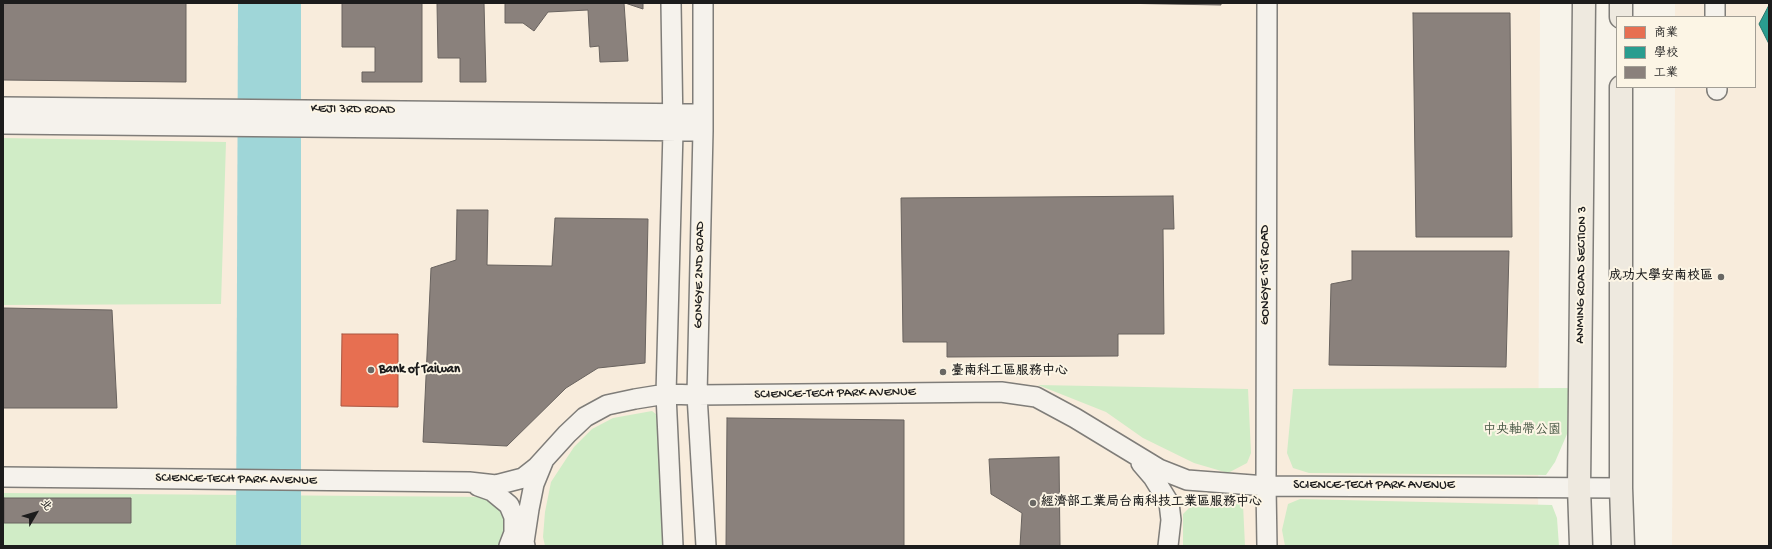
<!DOCTYPE html>
<html>
<head>
<meta charset="utf-8">
<style>
  body { margin:0 }
  #map { position:relative; width:1772px; height:549px; overflow:hidden; background:#f7f3ea; font-family:"Gochi Hand","LXGW WenKai TC",sans-serif }
  canvas { display:block }
  .frame { position:absolute; inset:0; border:4px solid #1c1c1c; pointer-events:none }
  .legend { position:absolute; left:1616px; top:16px; width:140px; height:72px; box-sizing:border-box; background:#fcf5e5; border:1px solid #a29e95; margin:0; padding:5px 7px; list-style:none; font-size:12px; color:#1c1c1c }
  .legend li { display:flex; align-items:center; gap:8px; height:20px }
  .legend b { width:20px; border:1px solid #a29e95 }
  .north { position:absolute; left:16px; top:493px; width:40px; height:40px; -webkit-text-stroke:3px #fcf5e5; paint-order:stroke; rotate:52deg; font-size:11px; font-weight:700; line-height:16px; text-align:center; color:#1c1c1c }
  .north::after { content:''; display:block; margin:auto; width:14px; height:18px; background:#1c1c1c; clip-path:polygon(50% 0,100% 100%,50% 72%,0 100%) }
</style>
</head>
<body>
<div id="map">
<canvas width="1772" height="549"></canvas>
<div class="frame"></div>
<ul class="legend">
<li><b style="height:11px;background:#e76f51"></b>商業</li>
<li><b style="height:11px;background:#2a9d8f"></b>學校</li>
<li><b style="height:11px;background:#8a817c"></b>工業</li>
</ul>
<div class="north">北</div>
</div>
<script>
const ctx = document.querySelector('canvas').getContext('2d');
ctx.lineJoin = 'round';
function fillPath(path, color) { ctx.fillStyle = color; ctx.fill(path, 'evenodd'); }
const poly = rows => new Path2D(rows.map(r => 'M' + r).join(''));
function trace(path, color, width, dash) { ctx.strokeStyle = color; ctx.lineWidth = width; ctx.lineCap = dash ? 'butt' : 'round'; ctx.setLineDash(dash || []); ctx.stroke(path); }
function label(font, color, halo, rows, align = 'center') {
  ctx.font = font + ' "Gochi Hand","LXGW WenKai TC",sans-serif'; ctx.lineWidth = 4; ctx.setLineDash([]); ctx.textBaseline = 'middle'; ctx.strokeStyle = halo; ctx.fillStyle = color; for (const [text, x, y, turn = 0] of rows) {
    ctx.save(); ctx.translate(x, y); ctx.rotate((+turn || 0) * Math.PI / 180); ctx.textAlign = isNaN(turn) ? turn : align; if (halo) ctx.strokeText(text, 0, 0); ctx.fillText(text, 0, 0); ctx.restore();
  }
}
fillPath(poly([
  [3,3,1540,3,1538,546,3,546],
  [1675,3,1769,3,1769,546,1672,546,1675,87,1755,87,1755,17,1675,17]
]), '#f8ecdc');
fillPath(poly([
  [3,138,226,142,221,304,3,305],
  [1038,385,1248,389,1251,453,1247,463,1228,473,1194,463,1143,438,1106,412],
  [1569,388,1567,434,1555,462,1546,475,1309,473,1293,468,1287,453,1293,389],
  [652,411,661,418,665,546,545,546,543,537,545,512,551,482,574,447,592,429,613,418],
  [3,493,487,497,501,506,506,517,503,546,3,546],
  [1300,499,1552,505,1557,518,1559,546,1285,546,1282,530,1288,504],
  [1243,504,1245,546,1183,546,1183,514,1192,505]
]), '#d0ecc6');
fillPath(poly([
  [238,3,301,3,301,546,236,546]
]), '#9fd6d8');
const shops = poly([
  [342,334,398,334,398,407,341,406,342,334]
]);
fillPath(shops, '#e76f51');
trace(shops, '#aa5641', 1);
const schools = poly([
  [1768,7,1769,7,1769,44,1759,24,1768,7]
]);
fillPath(schools, '#2a9d8f');
trace(schools, '#26766c', 1);
const industry = poly([
  [3,3,186,3,186,82,3,80,3,3],
  [342,3,422,3,422,82,362,82,362,72,375,72,375,47,342,47,342,3],
  [437,3,484,3,486,82,460,82,460,58,438,58,437,3],
  [505,3,624,3,628,61,600,62,599,46,590,47,588,10,548,12,534,31,523,23,505,23,505,3],
  [625,3,643,3,643,9,625,3],
  [1113,3,1221,3,1221,5,1113,3],
  [1413,13,1510,13,1512,237,1416,237,1413,13],
  [1173,196,1174,229,1163,229,1164,334,1118,334,1118,356,947,357,947,342,903,342,901,198,1173,196],
  [457,210,488,210,487,265,552,266,555,218,648,219,645,363,598,368,566,388,507,446,423,442,431,268,456,260,457,210],
  [1352,251,1509,251,1506,367,1329,365,1331,284,1352,280,1352,251],
  [3,308,112,310,117,408,3,408,3,308],
  [727,418,904,420,904,546,726,546,727,418],
  [1059,457,1060,546,1020,546,1022,513,991,494,989,459,1059,457],
  [4,498,131,498,131,523,4,523,4,498]
]);
fillPath(industry, '#8a817c');
trace(industry, '#69635f', 1);
const minor = poly([
  [671,3,673,131,666,394,673,546],
  [703,3,703,131,697,395,706,546],
  [1267,3,1266,486,1267,546],
  [1715,3,1715,17],
  [1717,87,1717,90],
  [3,107,703,114],
  [3,124,703,131],
  [1141,463,1153,477,1169,503,1171,520,1168,546],
  [3,477,469,482,496,485,523,478,537,467,567,434,585,417,607,405,635,399,666,394,697,395,1001,392,1036,397,1075,418,1159,469,1187,480,1266,486,1621,488],
  [478,486,492,491,509,505,514,517,514,533,509,546],
  [525,546,524,542,529,509,534,484,543,462]
]);
const major = poly([
  [1621,3,1621,17],
  [1621,87,1621,488,1623,546],
  [1581,546,1579,487,1584,3]
]);
trace(minor, '#7f7d79', 22);
trace(major, '#7f7d79', 25);
trace(minor, '#f5f2ec', 19);
trace(major, '#eee9df', 22);
for (const [x, y, r, color] of [
  [1721,277,4,"#696764"],
  [371,370,4,"#696764"],
  [943,372,4,"#696764"],
  [1033,503,4,"#696764"]
]) { const dot = new Path2D(); dot.arc(x, y, r, 0, 2 * Math.PI); ctx.fillStyle = color; ctx.fill(dot); trace(dot, '#fcf5e5', 1.5); }
label('13px', '#1c1c1c', '#fcf5e5', [
  ["KEJI 3RD ROAD",353,110,1],
  ["GONGYE 2ND ROAD",700,275,-89],
  ["GONGYE 1ST ROAD",1266,275,-90],
  ["ANMING ROAD SECTION 3",1582,275,-89],
  ["SCIENCE-TECH PARK AVENUE",835,394,-1],
  ["SCIENCE-TECH PARK AVENUE",236,480,1],
  ["SCIENCE-TECH PARK AVENUE",1374,486]
]);
label('bold 13px', '#1c1c1c', '#fcf5e5', [
  ["成功大學安南校區",1713,277,"right"],
  ["Bank of Taiwan",379,370],
  ["臺南科工區服務中心",951,372],
  ["經濟部工業局台南科技工業區服務中心",1041,503]
], 'left');
label('13px', '#495946', '#fcf5e5', [
  ["中央軸帶公園",1522,431]
]);
</script>
</body>
</html>
